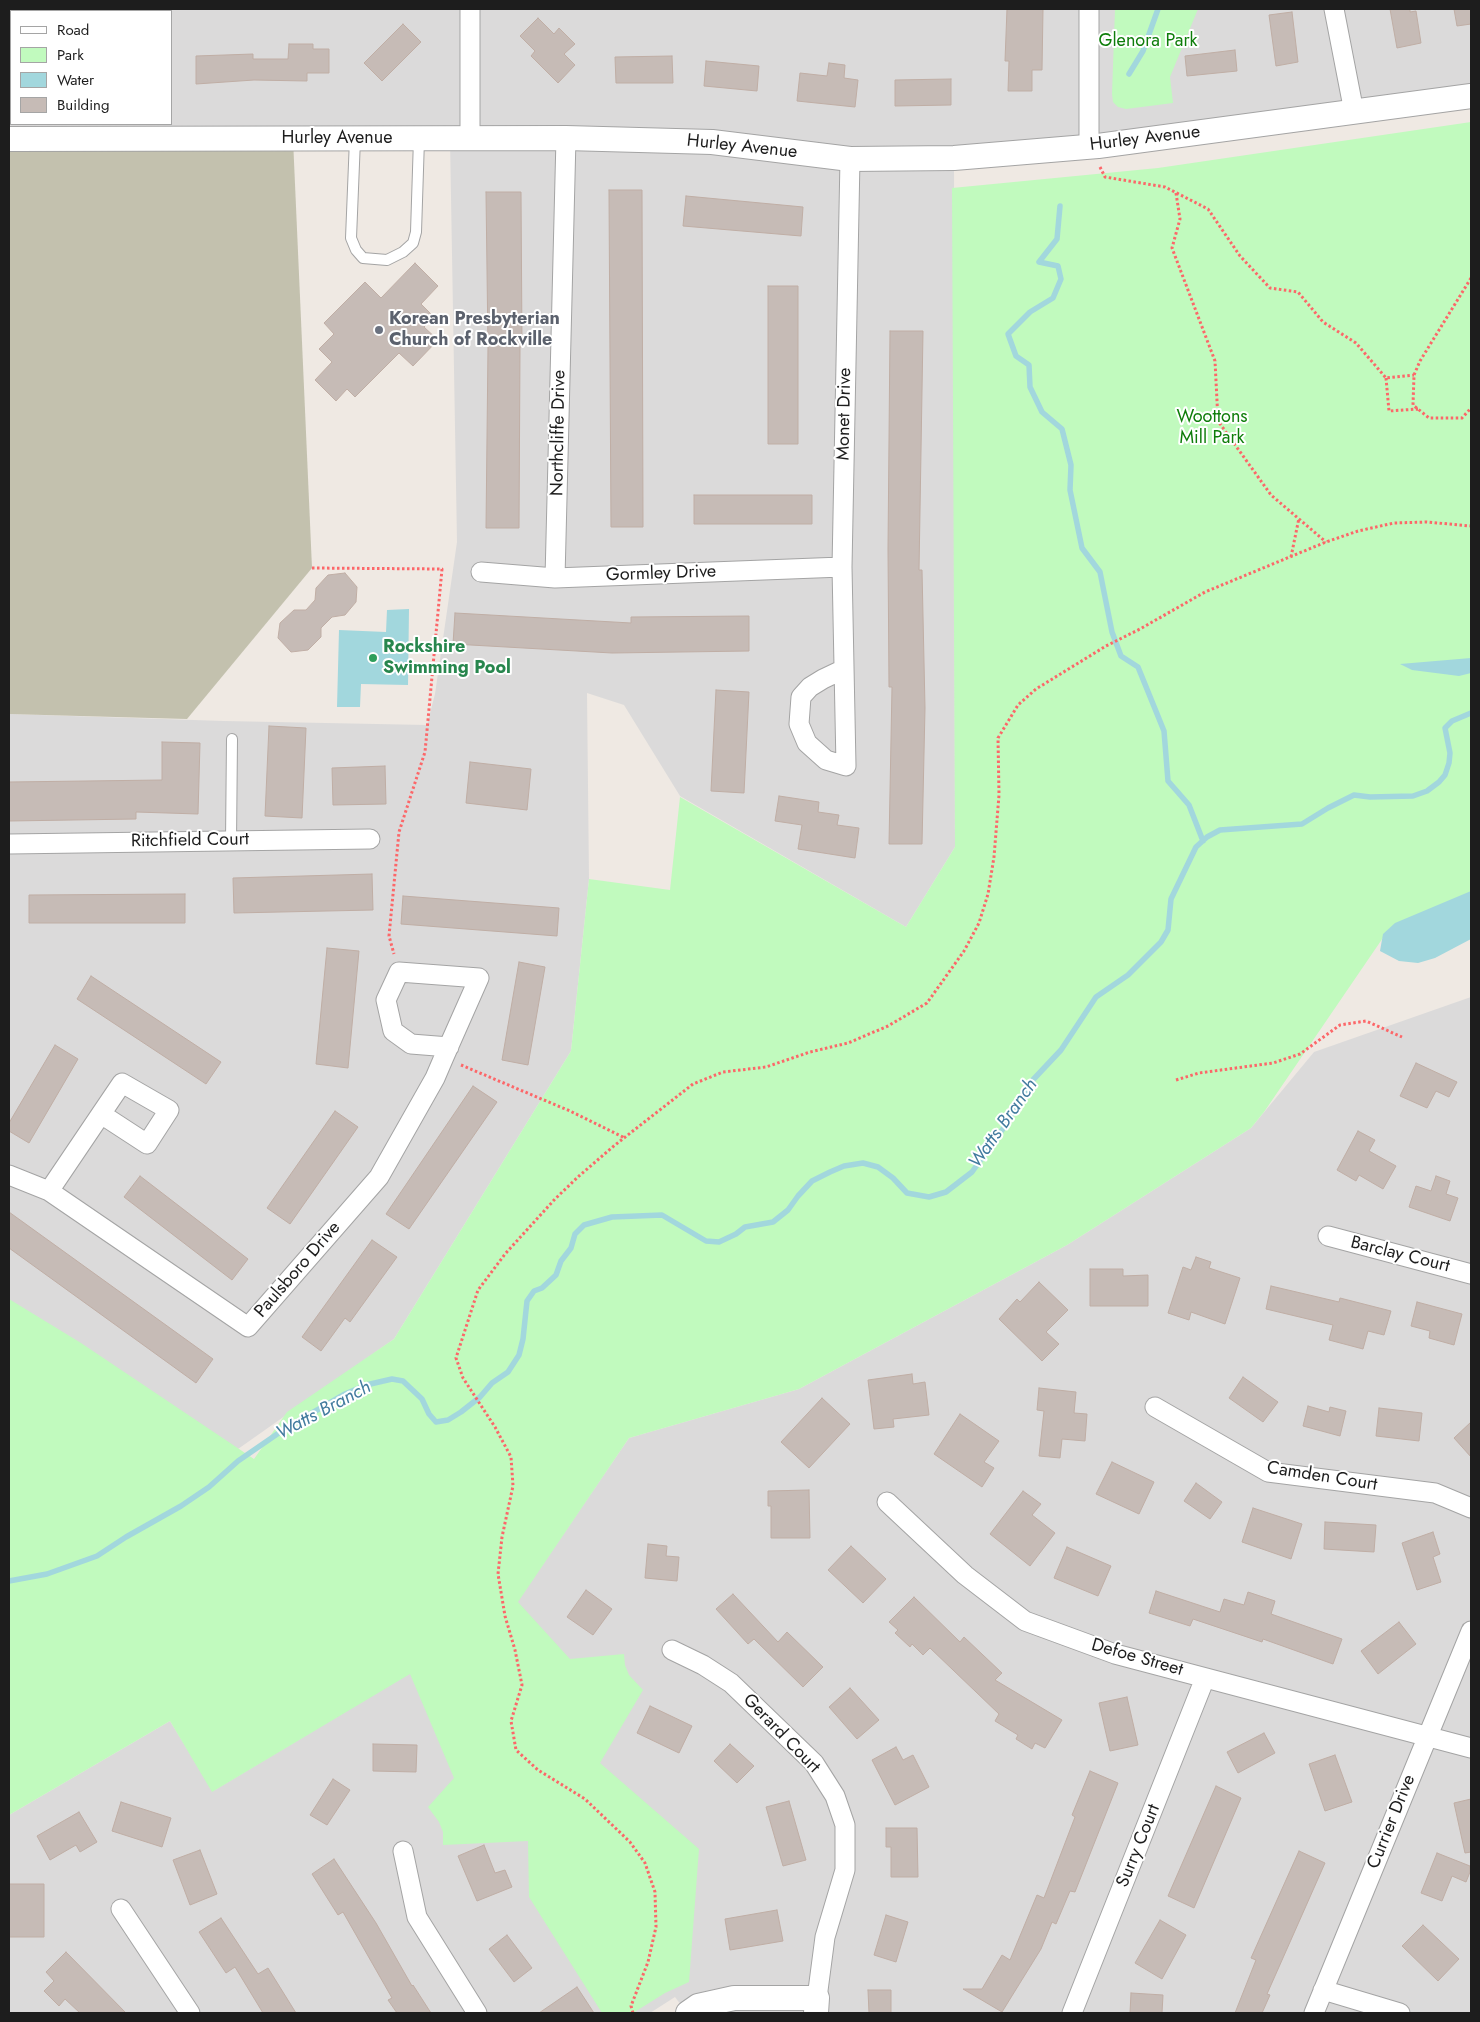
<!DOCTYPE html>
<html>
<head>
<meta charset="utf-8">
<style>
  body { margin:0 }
  #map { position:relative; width:1480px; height:2022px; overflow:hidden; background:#efe9e3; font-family:Jost,sans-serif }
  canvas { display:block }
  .frame { position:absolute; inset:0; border:10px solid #1d1d1d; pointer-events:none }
  .legend { position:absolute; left:10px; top:10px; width:162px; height:115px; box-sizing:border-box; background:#fff; border:1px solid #a5a5a5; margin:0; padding:6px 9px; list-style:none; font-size:15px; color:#1d1d1d }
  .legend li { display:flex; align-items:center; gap:10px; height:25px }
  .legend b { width:25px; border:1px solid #a5a5a5 }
</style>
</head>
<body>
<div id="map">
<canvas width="1480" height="2022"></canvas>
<div class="frame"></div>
<ul class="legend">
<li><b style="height:6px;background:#fff"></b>Road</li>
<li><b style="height:14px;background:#c1fabe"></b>Park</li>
<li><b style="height:14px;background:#a2d7dd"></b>Water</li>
<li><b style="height:14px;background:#c6bbb6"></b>Building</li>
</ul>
</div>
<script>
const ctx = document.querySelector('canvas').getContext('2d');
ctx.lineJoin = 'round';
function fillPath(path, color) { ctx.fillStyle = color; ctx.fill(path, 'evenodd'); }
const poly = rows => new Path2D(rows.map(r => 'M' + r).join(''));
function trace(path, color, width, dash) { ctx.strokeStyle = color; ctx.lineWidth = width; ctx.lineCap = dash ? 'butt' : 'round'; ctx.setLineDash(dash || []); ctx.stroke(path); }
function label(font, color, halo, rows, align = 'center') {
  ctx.font = font + ' Jost,sans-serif'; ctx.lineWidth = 4; ctx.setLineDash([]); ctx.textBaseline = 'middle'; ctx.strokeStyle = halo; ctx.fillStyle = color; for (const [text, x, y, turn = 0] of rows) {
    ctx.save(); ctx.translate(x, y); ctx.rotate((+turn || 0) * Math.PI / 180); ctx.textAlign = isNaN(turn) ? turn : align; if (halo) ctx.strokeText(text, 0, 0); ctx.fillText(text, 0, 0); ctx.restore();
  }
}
fillPath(poly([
  [9,9,1471,9,1471,96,954,158,955,847,906,927,680,796,624,705,587,693,589,879,571,1051,394,1339,238,1449,9,1305,9,714,224,721,427,725,435,694,457,542,450,139,9,139],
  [11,11,171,11,171,124,11,124],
  [1471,997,1471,2013,687,2013,675,1997,650,2013,9,2013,9,1815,170,1721,213,1791,410,1673,517,1602,629,1438,799,1389,1067,1245,1251,1128,1314,1052]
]), '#dbdada');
fillPath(poly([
  [293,139,312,568,187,719,9,714,9,147]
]), '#c3c1ae');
fillPath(poly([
  [1115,9,1198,9,1170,77,1173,103,1126,109,1118,107,1113,102,1112,94],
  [1471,122,1471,896,1389,929,1264,1112,1251,1128,1067,1245,799,1389,629,1438,518,1602,570,1659,624,1654,625,1665,629,1675,643,1690,600,1763,699,1849,689,1982,665,1993,633,2013,602,2013,529,1897,528,1841,443,1845,443,1832,439,1822,428,1807,454,1778,410,1674,212,1792,170,1721,9,1815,9,1299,81,1343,254,1459,287,1412,394,1339,571,1051,589,879,670,890,680,797,906,927,955,847,952,188,1158,168]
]), '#c1fabe');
fillPath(poly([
  [409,609,408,685,361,684,360,707,337,707,339,630,386,632,387,610],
  [1471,658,1471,673,1459,676,1412,670,1400,664],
  [1471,891,1471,939,1435,958,1418,963,1399,961,1380,951,1383,934,1395,923]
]), '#a2d7dd');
trace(poly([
  [1129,74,1143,51,1158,9],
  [1060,206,1057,239,1039,262,1058,266,1061,279,1053,298,1030,312,1008,334,1016,356,1029,365,1030,387,1042,412,1062,429,1071,465,1070,490,1082,548,1100,572,1112,632,1121,656,1138,667,1164,731,1168,781,1189,805,1203,841],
  [9,1581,47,1574,97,1556,126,1537,181,1506,209,1487,238,1461,286,1428,345,1394,366,1385,392,1379,403,1381,422,1399,429,1414,436,1422,448,1420,461,1412,480,1397,492,1383,508,1372,519,1355,523,1339,527,1301,534,1291,542,1288,556,1275,561,1261,571,1248,575,1234,584,1225,612,1217,662,1215,706,1241,719,1242,736,1234,745,1227,773,1222,788,1210,798,1196,812,1181,830,1172,844,1166,863,1163,878,1167,893,1178,907,1193,929,1197,946,1192,972,1172,1005,1126,1030,1083,1061,1050,1096,997,1128,975,1161,942,1168,930,1171,899,1196,847,1207,837,1220,830,1302,824,1328,808,1354,795,1370,797,1413,796,1427,791,1439,782,1445,775,1449,763,1450,753,1445,728,1452,721,1471,713]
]), '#a2d7dd', 5.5);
const building = poly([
  [1007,9,1043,9,1042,70,1032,70,1032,91,1008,91,1009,61,1005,61,1007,9],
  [1390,9,1410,9,1410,12,1416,11,1421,43,1397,48,1390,9],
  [1454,9,1471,9,1471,24,1457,26,1454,9],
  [1292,12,1298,62,1276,66,1269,15,1292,12],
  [538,18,554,34,559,28,575,44,564,54,575,65,558,83,531,56,535,51,520,36,538,18],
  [403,24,421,42,382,81,364,63,403,24],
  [289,44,313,44,313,49,329,49,329,73,307,73,307,81,254,80,196,84,196,56,253,54,253,59,288,59,289,44],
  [1235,50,1237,71,1187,76,1185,56,1235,50],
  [672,56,673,83,616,83,615,57,672,56],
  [706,61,759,66,757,91,704,86,706,61],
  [829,63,845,65,844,78,858,80,855,107,797,101,800,73,827,76,829,63],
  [951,79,951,105,895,106,895,80,951,79],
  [609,190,642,190,643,527,611,527,609,190],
  [486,192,521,192,522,347,520,347,519,528,486,528,488,347,486,192],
  [686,196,803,207,801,236,683,226,686,196],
  [415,263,438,286,421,304,434,317,424,327,438,340,413,366,399,353,355,397,347,389,336,401,315,380,332,362,319,349,334,334,324,323,365,282,381,298,415,263],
  [768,286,798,286,798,444,768,444,768,286],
  [890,331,923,331,919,570,922,570,925,708,922,844,889,844,892,687,889,687,888,549,890,331],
  [694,495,812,495,812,524,694,524,694,495],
  [345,573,357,587,356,602,345,615,332,617,321,628,321,637,308,650,291,652,278,638,280,623,294,610,306,610,315,600,316,588,328,575,345,573],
  [455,613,631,623,631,617,749,616,749,651,612,653,453,644,455,613],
  [716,690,749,692,744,793,711,791,716,690],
  [269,726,306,728,302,818,265,816,269,726],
  [162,742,200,743,198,814,136,812,136,819,9,821,9,782,162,780,162,742],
  [470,762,531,769,527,810,466,803,470,762],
  [385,766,386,804,333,805,332,768,385,766],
  [779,796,819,802,818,812,839,815,837,825,859,828,855,858,798,849,802,825,775,821,779,796],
  [372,874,373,910,234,913,233,878,372,874],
  [185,894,185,923,29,923,29,895,185,894],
  [403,896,559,908,557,936,401,924,403,896],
  [327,948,359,951,348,1068,316,1064,327,948],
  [519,962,545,967,528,1065,502,1060,519,962],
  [91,976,221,1062,206,1084,77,999,91,976],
  [55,1045,78,1059,29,1143,9,1131,9,1123,55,1045],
  [1416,1063,1457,1082,1449,1097,1436,1091,1427,1108,1400,1096,1416,1063],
  [473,1086,497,1102,409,1229,386,1214,473,1086],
  [335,1111,358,1127,290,1224,267,1208,335,1111],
  [1358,1131,1375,1140,1369,1151,1396,1166,1383,1189,1359,1175,1356,1181,1337,1170,1358,1131],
  [140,1176,248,1259,232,1280,124,1197,140,1176],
  [1436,1176,1450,1181,1446,1194,1458,1198,1450,1221,1409,1207,1416,1186,1431,1191,1436,1176],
  [9,1212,213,1359,196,1383,9,1248,9,1212],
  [372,1240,397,1257,350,1322,345,1318,321,1351,302,1337,372,1240],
  [1196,1257,1211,1262,1209,1268,1240,1278,1225,1324,1191,1312,1189,1320,1168,1313,1183,1267,1191,1270,1196,1257],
  [1090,1269,1123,1269,1123,1276,1148,1275,1148,1306,1090,1306,1090,1269],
  [1039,1282,1068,1310,1046,1332,1059,1344,1042,1361,999,1319,1017,1299,1020,1302,1039,1282],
  [1271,1286,1339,1302,1340,1298,1391,1311,1384,1335,1368,1331,1363,1349,1329,1340,1333,1325,1266,1309,1271,1286],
  [1417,1302,1462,1314,1454,1345,1429,1338,1430,1331,1411,1326,1417,1302],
  [912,1374,913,1384,925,1382,929,1415,893,1419,894,1427,874,1429,868,1380,912,1374],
  [1243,1377,1278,1402,1263,1422,1229,1398,1243,1377],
  [1039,1388,1076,1392,1074,1413,1087,1414,1085,1441,1062,1439,1060,1458,1039,1456,1044,1411,1037,1410,1039,1388],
  [822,1398,850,1424,809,1468,781,1442,822,1398],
  [1308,1406,1329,1412,1330,1407,1346,1411,1340,1436,1303,1426,1308,1406],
  [1379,1408,1422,1413,1419,1441,1376,1436,1379,1408],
  [960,1414,999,1441,984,1462,994,1468,982,1487,934,1454,960,1414],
  [1471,1422,1471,1457,1454,1438,1471,1422],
  [1112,1462,1154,1482,1139,1514,1096,1494,1112,1462],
  [1196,1483,1222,1502,1210,1519,1184,1501,1196,1483],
  [809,1490,810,1538,771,1538,771,1506,768,1506,768,1491,809,1490],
  [1023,1491,1041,1504,1032,1515,1055,1533,1030,1566,990,1534,1023,1491],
  [1253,1508,1302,1524,1291,1559,1242,1542,1253,1508],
  [1325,1522,1376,1525,1374,1552,1324,1549,1325,1522],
  [1433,1532,1440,1554,1433,1557,1441,1582,1417,1590,1402,1543,1433,1532],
  [648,1544,667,1546,666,1556,679,1557,677,1581,645,1578,648,1544],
  [851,1546,886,1579,863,1603,828,1570,851,1546],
  [1067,1547,1111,1566,1098,1596,1054,1578,1067,1547],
  [586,1590,612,1609,593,1635,567,1617,586,1590],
  [1156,1591,1220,1612,1224,1599,1244,1605,1248,1592,1275,1601,1271,1614,1342,1639,1333,1664,1263,1639,1262,1642,1193,1619,1190,1626,1149,1613,1156,1591],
  [733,1594,778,1642,787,1632,823,1667,803,1687,754,1639,748,1644,716,1609,733,1594],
  [914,1597,960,1642,964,1637,1002,1673,995,1680,1062,1720,1045,1748,1035,1743,1032,1749,1016,1739,1018,1735,995,1721,999,1714,930,1648,923,1655,912,1644,910,1647,895,1633,898,1630,889,1622,914,1597],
  [1399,1622,1416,1644,1378,1674,1361,1651,1399,1622],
  [850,1688,879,1720,857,1739,829,1707,850,1688],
  [1127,1697,1138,1745,1110,1751,1099,1703,1127,1697],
  [650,1706,692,1726,679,1753,637,1733,650,1706],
  [1264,1733,1275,1753,1238,1773,1227,1752,1264,1733],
  [373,1744,417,1745,416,1772,373,1771,373,1744],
  [730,1744,754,1766,737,1783,714,1761,730,1744],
  [896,1747,903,1760,913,1755,929,1787,895,1805,872,1760,896,1747],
  [1335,1755,1352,1802,1325,1811,1309,1764,1335,1755],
  [1090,1771,1118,1783,1075,1892,1070,1891,1056,1924,1052,1922,1041,1949,1002,2012,963,1989,982,1989,1002,1955,1010,1960,1037,1895,1044,1898,1075,1817,1072,1815,1090,1771],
  [333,1779,350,1790,327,1825,310,1815,333,1779],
  [1216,1786,1241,1798,1194,1908,1168,1896,1216,1786],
  [1471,1799,1471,1852,1465,1853,1454,1803,1471,1799],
  [789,1801,806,1860,783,1866,766,1807,789,1801],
  [121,1802,171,1818,162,1847,112,1831,121,1802],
  [79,1812,97,1842,80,1852,76,1845,50,1860,37,1836,79,1812],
  [886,1828,917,1828,918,1877,891,1877,891,1847,886,1847,886,1828],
  [484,1845,495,1873,505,1870,512,1887,477,1901,458,1856,484,1845],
  [200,1850,217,1894,190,1905,173,1860,200,1850],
  [1299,1851,1325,1863,1267,1994,1270,1995,1262,2013,1235,2013,1256,1960,1251,1958,1299,1851],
  [1437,1853,1470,1866,1470,1872,1466,1882,1452,1876,1442,1901,1421,1893,1437,1853],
  [334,1859,376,1923,412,1986,413,1985,431,2013,397,2013,388,2000,392,1998,343,1912,338,1915,312,1874,334,1859],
  [9,1884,44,1884,44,1937,9,1937,9,1884],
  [777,1910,783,1941,730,1950,725,1919,777,1910],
  [886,1915,908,1922,896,1962,874,1955,886,1915],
  [221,1918,258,1974,268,1968,296,2013,263,2013,235,1967,226,1973,199,1932,221,1918],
  [1160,1920,1186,1935,1162,1979,1135,1963,1160,1920],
  [1423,1925,1459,1959,1438,1981,1402,1946,1423,1925],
  [507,1935,532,1968,514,1982,489,1949,507,1935],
  [66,1952,126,2013,80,2013,65,1999,59,2006,44,1991,54,1981,46,1972,66,1952],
  [577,1987,594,2013,539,2013,577,1987],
  [868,1990,891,1990,891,2013,869,2013,868,1990],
  [1131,1993,1163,1995,1162,2013,1130,2013,1131,1993]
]);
fillPath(building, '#c6bbb6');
trace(building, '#c0aea5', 1);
const service = poly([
  [355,139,351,238,356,250,363,258,387,260,403,252,413,243,416,232,419,139],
  [231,841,232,739]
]);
const minor = poly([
  [1334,9,1354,112],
  [470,139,470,9],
  [1089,147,1089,9],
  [481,572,555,578,842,567],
  [555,578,566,138],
  [844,669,823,679,810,687,801,697,799,724,807,743,826,760,846,766,842,567,850,159],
  [9,844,370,839],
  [9,1175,49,1191,248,1327,379,1177,435,1078,444,1057,479,978,399,972,386,1000,393,1031,411,1044,449,1047],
  [49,1191,101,1114,122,1083,169,1110,147,1144,101,1114],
  [1328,1236,1471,1274],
  [1155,1407,1268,1472,1435,1493,1471,1508],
  [887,1502,965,1575,1025,1621,1115,1654,1471,1748],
  [672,1650,703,1665,731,1683,814,1763,835,1796,845,1825,845,1870,825,1937,817,1998],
  [403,1851,417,1917,477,2013],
  [121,1909,190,2013],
  [1323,1990,1400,2013],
  [1072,2013,1205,1678],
  [1314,2013,1471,1631]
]);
const tertiary = poly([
  [9,139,566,138,712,142,850,159,954,158,1098,146,1471,96],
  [688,2013,698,2006,734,1998,817,1998,816,2013]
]);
trace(service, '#a4a4a4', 12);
trace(minor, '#a4a4a4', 21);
trace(tertiary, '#a4a4a4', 26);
trace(poly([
  [1100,167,1105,177,1165,187,1208,209,1240,256,1270,288,1298,292,1323,322,1356,343,1386,378,1414,375],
  [1176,193,1180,219,1172,248,1215,361,1218,421,1271,495,1326,542],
  [1471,278,1420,361,1414,375,1413,405,1429,418,1462,418,1471,408],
  [1386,378,1389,411,1418,409],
  [1291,557,1299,518],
  [312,568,442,569,425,752,399,832,389,936,394,954],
  [461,1065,570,1111,625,1138],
  [1176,1080,1199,1073,1273,1063,1300,1054,1340,1025,1366,1021,1402,1037],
  [633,2013,631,2006,648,1962,656,1927,655,1892,645,1863,630,1842,585,1799,538,1770,516,1750,511,1721,522,1685,515,1650,505,1616,498,1574,502,1537,513,1486,511,1457,495,1427,463,1378,456,1358,478,1290,505,1254,555,1199,579,1176,615,1145,693,1084,723,1072,766,1067,810,1052,848,1043,888,1026,927,1003,964,951,979,923,988,894,994,857,999,795,998,738,1018,705,1036,689,1106,646,1140,629,1205,592,1326,542,1358,531,1394,523,1427,522,1471,526]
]), '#fc6769', 3, [2.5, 2.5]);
trace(service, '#fff', 10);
trace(minor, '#fff', 19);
trace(tertiary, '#fff', 24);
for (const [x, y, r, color] of [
  [379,330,5,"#6b7280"],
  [373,658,5,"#2e9e5b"]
]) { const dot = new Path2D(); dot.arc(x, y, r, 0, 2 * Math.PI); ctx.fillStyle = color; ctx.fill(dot); trace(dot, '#fff', 2); }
label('18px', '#0e7d0a', '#fff', [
  ["Glenora Park",1148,42],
  ["Woottons",1212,418],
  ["Mill Park",1212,439]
]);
label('18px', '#1d1d1d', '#fff', [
  ["Hurley Avenue",337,139],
  ["Hurley Avenue",1145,139,-7],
  ["Hurley Avenue",742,147,6],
  ["Monet Drive",845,414,-89],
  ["Northcliffe Drive",559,433,-89],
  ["Gormley Drive",661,574,-2],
  ["Ritchfield Court",190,841,-1],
  ["Barclay Court",1400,1255,14],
  ["Paulsboro Drive",298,1270,-49],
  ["Camden Court",1322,1477,9],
  ["Defoe Street",1137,1658,16],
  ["Gerard Court",781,1734,46],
  ["Currier Drive",1392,1822,-68],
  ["Surry Court",1139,1846,-68]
]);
label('bold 18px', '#5b616d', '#fff', [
  ["Korean Presbyterian",389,320],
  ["Church of Rockville",389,341]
], 'left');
label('bold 18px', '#27864d', '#fff', [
  ["Rockshire",383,648],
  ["Swimming Pool",383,669]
], 'left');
label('italic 19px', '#427b9e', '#fff', [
  ["Watts Branch",1004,1124,-55],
  ["Watts Branch",324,1411,-28]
]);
</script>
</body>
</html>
